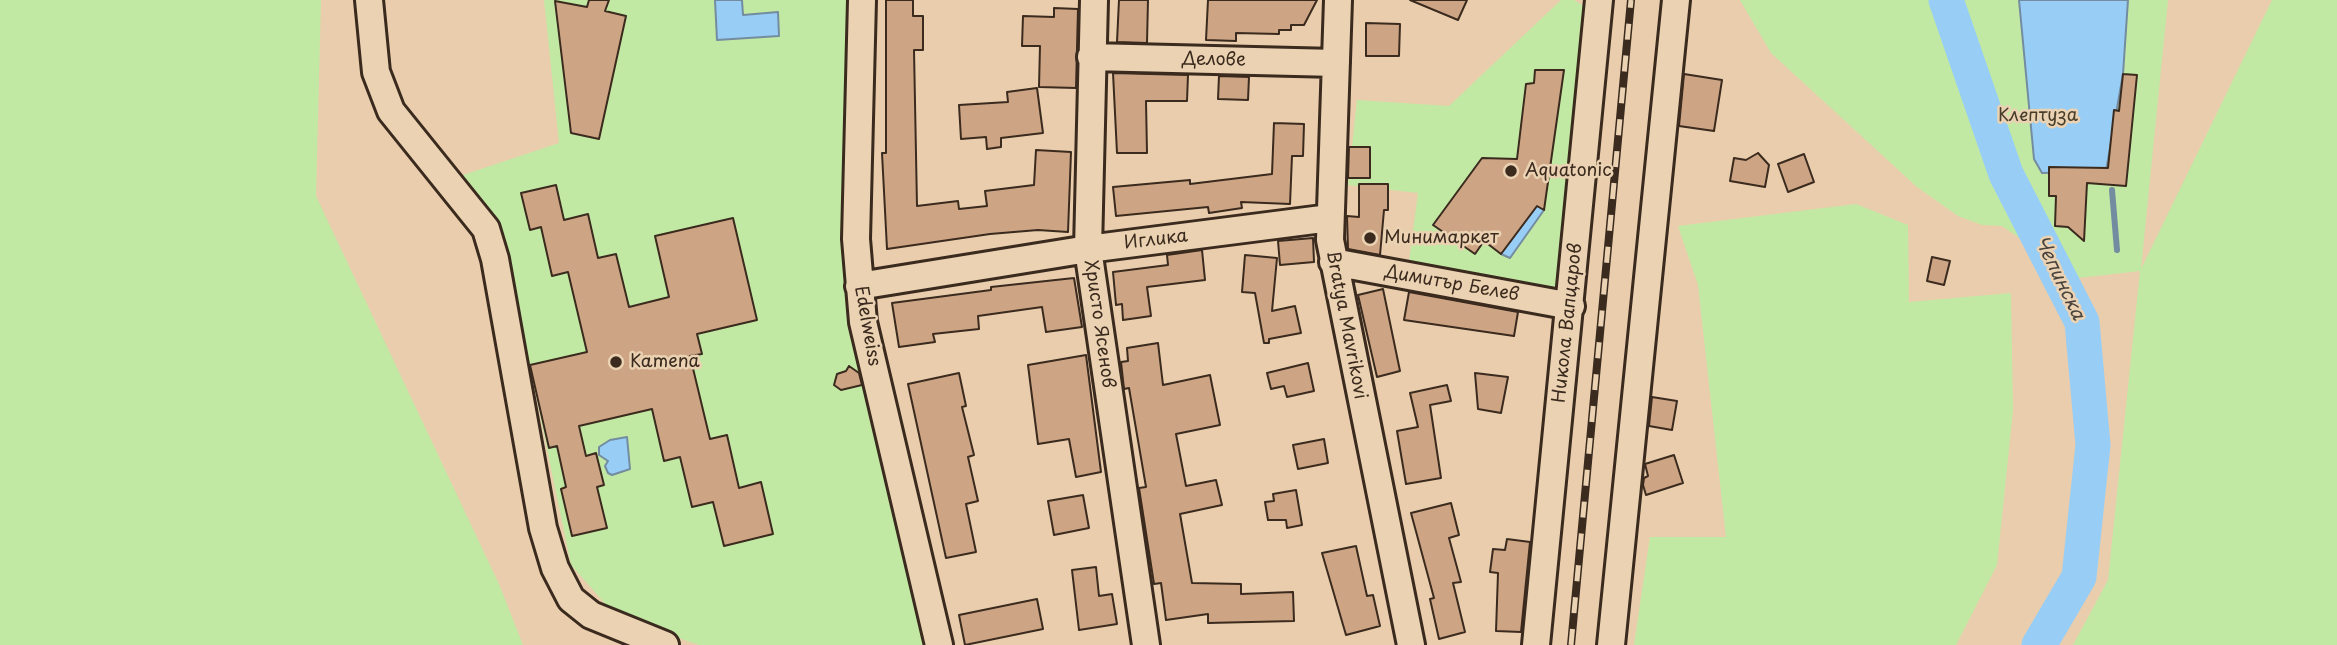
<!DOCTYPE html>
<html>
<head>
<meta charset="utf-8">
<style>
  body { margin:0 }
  canvas { display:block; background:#e9cdac }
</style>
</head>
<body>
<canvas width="2337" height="645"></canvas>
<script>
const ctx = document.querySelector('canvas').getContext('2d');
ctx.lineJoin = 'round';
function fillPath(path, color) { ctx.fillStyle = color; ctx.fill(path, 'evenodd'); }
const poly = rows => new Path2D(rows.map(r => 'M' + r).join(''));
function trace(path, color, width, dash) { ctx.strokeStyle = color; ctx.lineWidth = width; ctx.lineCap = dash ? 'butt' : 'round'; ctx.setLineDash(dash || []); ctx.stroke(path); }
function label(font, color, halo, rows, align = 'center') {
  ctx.font = font + ' "Playpen Sans",sans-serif'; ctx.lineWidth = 5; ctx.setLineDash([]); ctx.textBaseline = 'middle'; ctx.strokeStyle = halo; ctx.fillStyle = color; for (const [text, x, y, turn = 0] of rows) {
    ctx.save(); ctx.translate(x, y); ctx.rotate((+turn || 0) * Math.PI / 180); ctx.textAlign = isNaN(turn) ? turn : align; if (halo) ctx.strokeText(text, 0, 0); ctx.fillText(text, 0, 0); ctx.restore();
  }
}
fillPath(poly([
  [0,0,321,0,316,196,499,584,523,645,0,645],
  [544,0,857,0,851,221,934,645,699,645,616,616,571,565,503,236,463,175,559,143],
  [1561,0,1574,0,1590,10,1560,294,1408,269,1418,193,1348,185,1357,100,1449,106],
  [1740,0,2168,0,2141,269,2272,0,2337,0,2337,645,2073,645,2108,580,2140,271,2078,278,2002,226,1982,225,1958,216,1917,187,1771,53],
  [1856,204,1908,225,1909,302,2011,293,2013,410,1997,565,1956,645,1634,645,1650,537,1726,537,1698,285,1678,226]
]), '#c2e9a4');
const water = poly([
  [715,0,742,0,743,15,778,12,779,36,717,40,715,0],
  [2019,0,2128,0,2123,74,2106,171,2042,173,2034,159,2019,0],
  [1537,206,1544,210,1510,258,1501,254,1537,206],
  [627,437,630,469,612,475,608,473,605,466,608,461,599,455,599,447,610,440,627,437]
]);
fillPath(water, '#98cef6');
trace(water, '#738ca0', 2);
trace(poly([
  [2112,190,2117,250]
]), '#738ca0', 6);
trace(poly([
  [1946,0,2006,174,2082,322,2093,445,2079,577,2039,645]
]), '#98cef6', 35);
const building = poly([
  [589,0,609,0,605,11,626,16,599,139,571,133,555,1,587,7,589,0],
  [886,0,913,0,913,16,923,16,923,50,914,50,917,206,958,201,959,209,987,206,985,191,1034,185,1036,150,1071,152,1068,232,1038,230,990,234,887,249,882,153,886,153,886,0],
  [1119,0,1148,0,1147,43,1117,42,1119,0],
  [1208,0,1317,0,1304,25,1291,25,1291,30,1279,30,1279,34,1236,33,1236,41,1206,40,1208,0],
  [1410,0,1467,0,1458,20,1410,0],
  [1054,8,1078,9,1076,88,1039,87,1040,46,1022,46,1023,16,1054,17,1054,8],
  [1366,23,1400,24,1399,56,1366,56,1366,23],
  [1535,70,1564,70,1544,210,1537,206,1501,254,1484,241,1475,254,1433,225,1482,158,1517,159,1526,84,1534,83,1535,70],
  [1113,73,1188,75,1187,101,1146,101,1147,153,1117,153,1113,73],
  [1684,74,1722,80,1714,131,1679,126,1684,74],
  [2123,74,2137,75,2126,186,2087,183,2084,241,2068,227,2055,226,2056,196,2049,196,2049,167,2108,168,2114,110,2119,111,2123,74],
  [1219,76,1249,77,1248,100,1218,99,1219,76],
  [1037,88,1043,133,1001,138,1001,147,987,149,986,137,961,139,959,105,1008,102,1007,92,1037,88],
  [1274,123,1304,124,1303,156,1292,156,1290,204,1241,202,1242,208,1209,213,1208,207,1116,216,1113,187,1190,180,1190,184,1272,174,1274,123],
  [1349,147,1370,147,1370,178,1348,178,1349,147],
  [1758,153,1769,165,1765,187,1730,181,1734,158,1746,160,1758,153],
  [1804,154,1814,182,1788,192,1778,164,1804,154],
  [1359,184,1388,184,1388,210,1384,210,1380,255,1348,249,1347,216,1359,217,1359,184],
  [556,185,564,220,588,214,598,258,616,254,629,307,669,297,655,236,733,218,757,320,697,334,702,354,690,356,710,439,727,435,739,488,761,482,773,534,724,546,713,502,692,507,680,457,664,461,652,409,579,426,586,456,596,453,604,485,597,487,607,528,572,536,561,489,566,487,557,446,549,448,530,365,587,352,568,272,552,276,541,227,530,230,521,193,556,185],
  [1313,238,1314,262,1280,265,1278,241,1313,238],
  [1202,250,1205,280,1147,287,1151,316,1123,320,1122,304,1116,305,1113,272,1168,265,1167,255,1202,250],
  [1245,255,1277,258,1272,311,1295,306,1301,333,1269,339,1269,343,1264,343,1255,293,1242,292,1245,255],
  [1932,257,1950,261,1944,285,1927,281,1932,257],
  [1074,278,1082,327,1046,332,1042,307,978,316,979,329,933,334,935,342,899,347,892,303,991,290,991,287,1074,278],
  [1383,289,1400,371,1377,377,1358,295,1383,289],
  [1409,292,1518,312,1514,336,1404,320,1409,292],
  [1158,343,1163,385,1210,375,1220,425,1176,434,1186,486,1216,480,1222,505,1180,514,1192,583,1241,584,1241,594,1293,592,1294,621,1208,623,1208,614,1166,620,1161,583,1154,584,1139,488,1146,487,1129,388,1124,389,1121,362,1128,361,1127,348,1158,343],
  [1086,355,1101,472,1076,477,1069,439,1038,444,1028,365,1086,355],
  [1308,363,1314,391,1287,397,1284,386,1271,389,1267,373,1308,363],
  [849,366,859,373,862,385,841,390,834,385,837,374,846,371,849,366],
  [959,373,966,406,962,407,974,455,968,457,978,501,966,504,976,552,946,558,908,384,959,373],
  [1475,373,1508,377,1501,413,1478,409,1475,373],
  [1447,385,1451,401,1430,405,1441,478,1406,484,1397,431,1418,427,1410,393,1447,385],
  [1652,397,1677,401,1672,430,1649,426,1652,397],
  [1324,439,1328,463,1298,469,1293,445,1324,439],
  [1674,455,1683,483,1646,495,1643,485,1644,478,1648,476,1645,464,1674,455],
  [1296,490,1302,525,1287,528,1286,520,1268,520,1265,502,1274,501,1273,494,1296,490],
  [1083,495,1089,528,1054,535,1048,501,1083,495],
  [1451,503,1459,535,1449,538,1461,582,1453,583,1465,632,1439,639,1430,599,1434,598,1411,513,1451,503],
  [1507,539,1530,542,1521,632,1496,631,1498,573,1490,572,1493,549,1505,550,1507,539],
  [1356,546,1367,596,1373,595,1380,626,1346,635,1322,553,1356,546],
  [1096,567,1099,596,1112,594,1117,624,1079,630,1072,570,1096,567],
  [1037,599,1043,629,965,645,959,615,1037,599]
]);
fillPath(building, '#cda584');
trace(building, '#3b2a1e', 2);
const minor = poly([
  [369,0,376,72,391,111,486,229,495,259,543,528,555,568,571,599,591,615,665,645],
  [862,0,856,239,863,322,939,645],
  [1094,0,1088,249,1146,645],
  [1338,0,1330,240,1411,645],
  [1091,57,1336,63],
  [1333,262,1571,306],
  [859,286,1088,249,1330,218],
  [1536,645,1599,0],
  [1611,645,1676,0]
]);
trace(minor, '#3b2a1e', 32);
trace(minor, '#ead2b2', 26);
const rail = poly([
  [1571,645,1631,0]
]);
trace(rail, '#3b2a1e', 8);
trace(rail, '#ead2b2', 5, [16]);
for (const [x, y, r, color] of [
  [1511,171,7,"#3b2a1e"],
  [1370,238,7,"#3b2a1e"],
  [616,362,7,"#3b2a1e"]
]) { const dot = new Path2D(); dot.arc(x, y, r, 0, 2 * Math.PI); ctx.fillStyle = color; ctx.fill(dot); trace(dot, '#ead2b2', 2.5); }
label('18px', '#3b2a1e', '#ead2b2', [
  ["Делове",1214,60,1],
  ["Иглика",1156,240,-7],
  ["Димитър Белев",1452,284,10],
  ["Никола Вапцаров",1568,323,-84],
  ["Христо Ясенов",1099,324,82],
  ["Bratya Mavrikovi",1346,325,79],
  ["Edelweiss",867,326,80]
]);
label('18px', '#483d2b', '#ead2b2', [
  ["Клептуза",2038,116]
]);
label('18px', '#3b2a1e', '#ead2b2', [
  ["Aquatonic",1525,171],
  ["Минимаркет",1384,238],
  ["Kamena",630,362]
], 'left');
label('italic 19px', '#49433e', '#ead2b2', [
  ["Чепинска",2059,278,64]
]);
</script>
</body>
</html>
